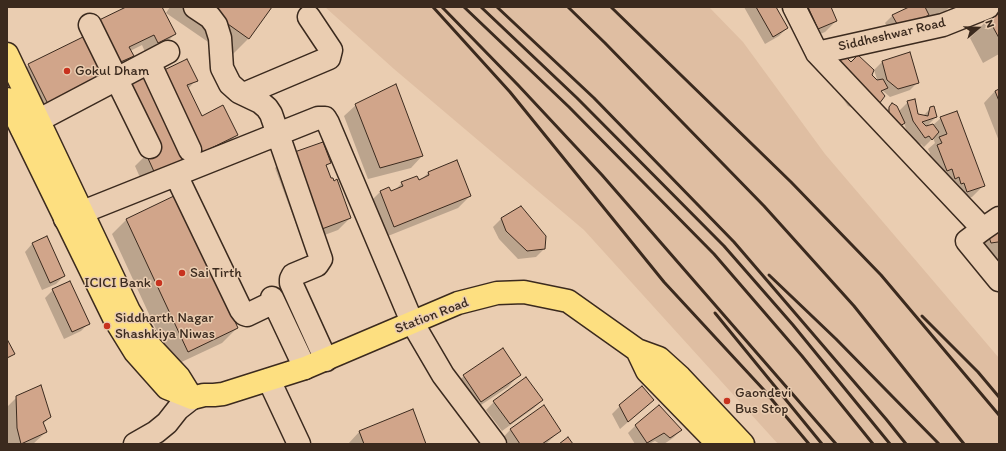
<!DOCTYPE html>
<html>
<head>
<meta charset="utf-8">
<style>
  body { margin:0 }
  #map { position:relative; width:1006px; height:451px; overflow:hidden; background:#eacdb1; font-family:Itim,sans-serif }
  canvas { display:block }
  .frame { position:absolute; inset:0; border:8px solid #3b2a1e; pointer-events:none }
  .north { position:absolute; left:958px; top:8px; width:40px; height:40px; -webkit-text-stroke:3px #eacdb1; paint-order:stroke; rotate:70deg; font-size:11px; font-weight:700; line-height:16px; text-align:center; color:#3b2a1e }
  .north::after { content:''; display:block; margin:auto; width:14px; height:18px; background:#3b2a1e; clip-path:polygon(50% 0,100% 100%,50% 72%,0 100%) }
</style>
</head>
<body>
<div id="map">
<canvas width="1006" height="451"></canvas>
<div class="frame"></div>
<div class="north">N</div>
</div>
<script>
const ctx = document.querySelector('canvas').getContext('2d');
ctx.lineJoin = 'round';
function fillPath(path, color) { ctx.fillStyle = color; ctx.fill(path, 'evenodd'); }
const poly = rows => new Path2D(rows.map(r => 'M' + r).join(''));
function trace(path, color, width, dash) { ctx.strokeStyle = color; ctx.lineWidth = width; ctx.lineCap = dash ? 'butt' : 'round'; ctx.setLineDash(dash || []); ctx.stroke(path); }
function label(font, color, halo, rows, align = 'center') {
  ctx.font = font + ' Itim,sans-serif'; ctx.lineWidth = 3; ctx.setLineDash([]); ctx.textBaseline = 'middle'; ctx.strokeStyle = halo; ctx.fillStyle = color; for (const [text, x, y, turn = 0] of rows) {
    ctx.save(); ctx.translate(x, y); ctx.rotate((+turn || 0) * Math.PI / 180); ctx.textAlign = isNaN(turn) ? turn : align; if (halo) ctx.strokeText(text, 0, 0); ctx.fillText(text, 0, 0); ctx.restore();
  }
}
fillPath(poly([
  [325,7,709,7,743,42,825,154,999,358,999,444,778,444,584,230,394,69]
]), '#dfbea2');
fillPath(poly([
  [128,7,161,7,175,34,163,46,146,54,142,45,130,51,132,56,121,67,37,117,17,76,29,65,84,38,82,35,94,24],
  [170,7,271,7,249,38,230,57,166,13],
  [744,7,775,7,787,28,779,36,765,44],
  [792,7,830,7,836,21,825,32,806,40],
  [911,7,950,7,929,24,892,36,885,23,893,15],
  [999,13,999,54,983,63,970,38,989,18],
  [909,54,918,82,910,90,890,97,883,91,855,109,848,106,836,89,826,78,832,67,843,55,851,63,871,75,878,82,874,70,882,62],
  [196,80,188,89,202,117,236,135,225,147,145,189,135,166,147,154,114,99],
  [999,90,999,141,984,103,995,91],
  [908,102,918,115,923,116,931,108,936,117,925,128,933,125,941,118,984,185,972,197,955,203,926,157,930,153,928,149,935,143,933,138,924,147,921,144,917,146,906,129,904,123,900,127,885,112,893,104,899,111],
  [356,105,422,156,411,168,368,179,344,116],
  [286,156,329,163,325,167,350,218,338,230,303,243,275,168],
  [428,173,470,196,458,208,383,238,369,203,380,192,390,193,394,191,402,183,417,177,418,181,421,180],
  [520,207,544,249,536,257,518,259,499,239,493,227,501,219],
  [127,219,237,328,222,343,173,366,112,234],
  [999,231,999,260,990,250,983,250,982,245,993,234,996,234],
  [32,244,64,276,56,284,42,290,25,252],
  [53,290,89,323,81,331,64,339,45,298],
  [519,375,508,387,469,413,452,387,464,376],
  [17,397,50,417,43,424,46,432,33,444,7,444,7,407],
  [542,400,534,408,502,431,486,410,494,402],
  [620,406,644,408,620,429,612,414],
  [544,407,560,431,548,442,546,444,500,444,499,442,510,430],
  [636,425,681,430,673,438,664,444,660,444,655,441,649,444,635,444,628,433],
  [360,431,425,444,348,444]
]), '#0003');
const building = poly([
  [126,7,162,7,176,34,158,43,154,35,129,47,134,56,114,65,93,23,126,7],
  [204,7,272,7,249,39,204,7],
  [756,7,776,7,788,28,773,37,756,7],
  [808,7,831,7,837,21,818,29,808,7],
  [909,7,925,7,929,15,900,29,892,15,909,7],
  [999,12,999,38,988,18,999,12],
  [85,36,106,78,49,106,28,64,85,36],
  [910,52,919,83,898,89,887,80,882,61,910,52],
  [843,54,851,62,858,55,874,70,872,75,877,80,883,79,888,88,881,91,885,96,876,108,837,66,843,54],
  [187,59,198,81,187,85,202,116,223,105,238,135,197,155,158,73,187,59],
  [152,74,193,161,157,178,146,154,125,86,152,74],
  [396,84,423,156,380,168,355,104,396,84],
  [999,89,999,101,995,91,999,89],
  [915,99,918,114,928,116,930,107,934,106,937,117,922,122,926,126,933,124,939,132,932,140,929,136,925,138,913,121,907,101,915,99],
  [892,103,897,106,905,123,900,126,881,114,889,112,889,107,892,103],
  [957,111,985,186,967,192,964,183,961,184,959,177,955,179,952,169,947,171,937,145,942,143,939,137,947,134,940,117,957,111],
  [323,142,331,163,326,165,331,178,333,178,334,181,337,179,351,218,314,232,286,155,323,142],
  [457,160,471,196,394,227,380,191,389,187,391,191,403,186,401,182,417,176,419,180,429,175,428,172,457,160],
  [176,195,238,328,188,352,126,219,176,195],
  [521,206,546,236,545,249,527,251,506,231,501,218,521,206],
  [999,231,999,243,998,242,991,243,989,237,992,233,998,233,999,231],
  [47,236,65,276,50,283,32,243,47,236],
  [70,281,90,324,72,332,52,289,70,281],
  [7,339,15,354,7,358,7,339],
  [503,348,521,375,481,402,463,375,503,348],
  [526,377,543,400,510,424,493,401,526,377],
  [41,385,51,417,43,422,47,432,21,444,17,428,16,396,41,385],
  [642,386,654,400,628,422,619,405,642,386],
  [544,405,561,431,542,444,520,444,510,429,544,405],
  [659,405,682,430,670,438,664,433,647,443,635,425,659,405],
  [413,409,426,444,364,444,359,431,413,409],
  [568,437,573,444,559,444,568,437]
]);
fillPath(building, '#d1a58a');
trace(building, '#3b2a1e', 1);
const minor = poly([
  [195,7,210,17,216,25,220,38,222,68,230,84,239,92,260,102,267,108,271,114,321,259,317,265,293,275,291,279,291,283,326,360],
  [794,7,817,53,983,229,967,241,999,280],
  [90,25,150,147],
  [817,53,943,25,988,7],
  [149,62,190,150],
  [244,94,329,58,331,50,309,17],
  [22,129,168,52],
  [176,175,241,310,244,314,247,315,274,302],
  [65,219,318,118,325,118,328,123,412,322,443,375,495,444],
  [983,229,999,218],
  [272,298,305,368],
  [269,380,299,444],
  [135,444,156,432,167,423,178,409,192,398]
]);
const major = poly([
  [7,54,129,311,151,347,179,377,192,398],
  [7,99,114,318,135,352,167,388,192,398],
  [637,350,659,358,680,377,743,444],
  [192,398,204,395,214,395,223,394,305,368,458,303,497,293,524,292,568,301,637,350,647,371,718,444]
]);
trace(minor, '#3b2a1e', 25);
trace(major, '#3b2a1e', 25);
trace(minor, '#eacdb1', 22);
trace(major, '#fddf80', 22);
trace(poly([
  [433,7,510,92,664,282,763,389,809,444],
  [442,7,518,85,602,175,836,444],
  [464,7,569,107,714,254,802,356,873,444],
  [481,7,577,98,724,246,793,325,890,444],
  [497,7,594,98,734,242,886,419,906,444],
  [568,7,605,43,764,206,854,306,964,444],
  [611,7,791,182,881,275,999,415],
  [769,275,836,339,939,444],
  [715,313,822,444],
  [922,316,978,372,999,397]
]), '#3b2a1e', 3);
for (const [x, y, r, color] of [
  [67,71,4,"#c8321e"],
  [182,273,4,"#c8321e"],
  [159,283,4,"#c8321e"],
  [107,326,4,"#c8321e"],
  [727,401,4,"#c8321e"]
]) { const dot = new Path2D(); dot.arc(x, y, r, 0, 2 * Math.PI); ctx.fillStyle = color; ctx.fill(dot); trace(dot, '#eacdb1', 1.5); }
label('14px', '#3b2a1e', '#eacdb1', [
  ["Siddheshwar Road",892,35,-13],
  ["Station Road",432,316,-21]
]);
label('14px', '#3b2a1e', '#eacdb1', [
  ["Gokul Dham",75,71],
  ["Sai Tirth",190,273],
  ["ICICI Bank",151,283,"right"],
  ["Siddharth Nagar",115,318],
  ["Shashkiya Niwas",115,334],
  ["Gaondevi",735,393],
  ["Bus Stop",735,409]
], 'left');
</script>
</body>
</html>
